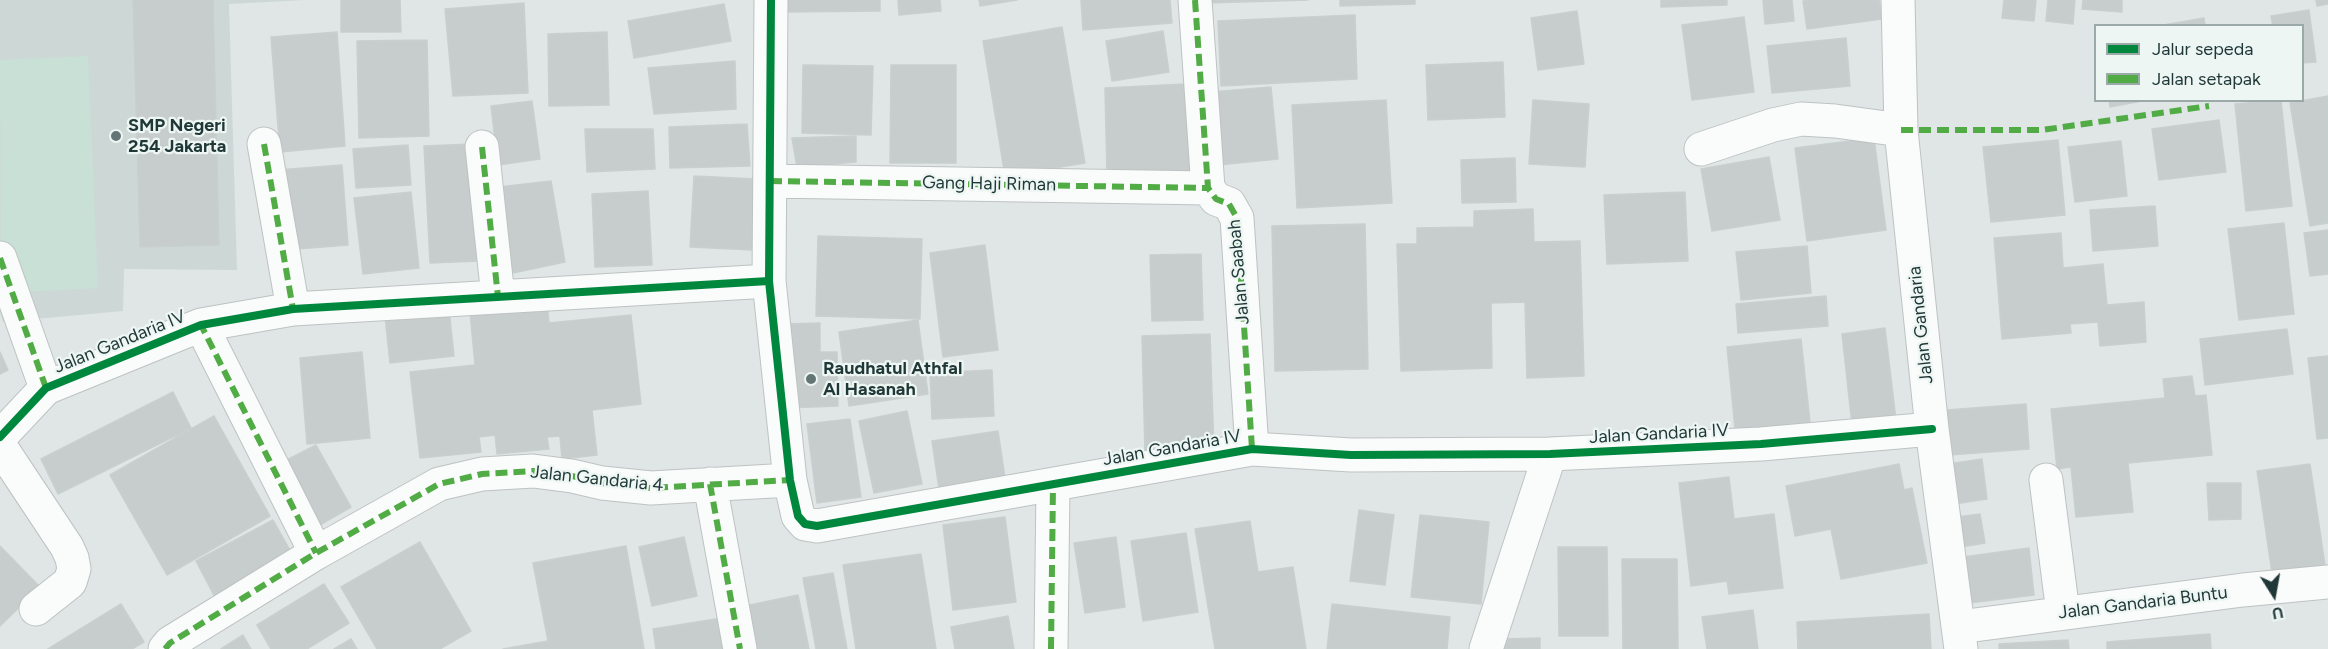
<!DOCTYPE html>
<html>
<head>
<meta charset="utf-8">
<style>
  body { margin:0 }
  #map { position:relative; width:2328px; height:649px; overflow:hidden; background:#e0e6e5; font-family:Figtree,sans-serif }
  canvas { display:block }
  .legend { position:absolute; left:2094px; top:24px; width:210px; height:78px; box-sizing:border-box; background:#edf6f3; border:2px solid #9baaa8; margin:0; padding:8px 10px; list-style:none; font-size:18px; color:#1f3837 }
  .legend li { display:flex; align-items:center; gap:12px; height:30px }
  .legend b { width:30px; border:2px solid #9baaa8 }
  .north { position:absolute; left:2244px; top:565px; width:60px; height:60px; -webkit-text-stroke:4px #edf6f3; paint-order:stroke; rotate:169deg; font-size:16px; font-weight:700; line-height:24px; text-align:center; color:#1f3837 }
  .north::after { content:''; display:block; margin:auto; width:21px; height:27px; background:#1f3837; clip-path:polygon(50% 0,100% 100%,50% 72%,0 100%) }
</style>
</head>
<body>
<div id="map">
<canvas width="2328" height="649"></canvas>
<ul class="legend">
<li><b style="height:8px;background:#00873e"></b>Jalur sepeda</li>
<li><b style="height:8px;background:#52ac45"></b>Jalan setapak</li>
</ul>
<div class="north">U</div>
</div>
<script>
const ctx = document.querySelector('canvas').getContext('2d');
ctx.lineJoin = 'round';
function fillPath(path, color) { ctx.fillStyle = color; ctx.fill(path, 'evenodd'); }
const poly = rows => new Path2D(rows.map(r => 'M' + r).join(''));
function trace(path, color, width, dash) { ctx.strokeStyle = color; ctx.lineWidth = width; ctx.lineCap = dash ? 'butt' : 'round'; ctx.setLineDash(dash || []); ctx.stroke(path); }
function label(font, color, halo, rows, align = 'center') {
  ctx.font = font + ' Figtree,sans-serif'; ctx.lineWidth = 4.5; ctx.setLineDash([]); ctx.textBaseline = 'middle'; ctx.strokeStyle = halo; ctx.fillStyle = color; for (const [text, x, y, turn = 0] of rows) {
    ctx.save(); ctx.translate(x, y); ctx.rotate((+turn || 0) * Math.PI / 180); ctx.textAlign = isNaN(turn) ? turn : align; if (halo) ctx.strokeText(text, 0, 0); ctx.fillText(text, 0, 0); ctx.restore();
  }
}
fillPath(poly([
  [0,0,305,0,229,4,237,270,124,269,123,311,3,322,0,313]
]), '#cdd8d6');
fillPath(poly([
  [88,56,98,288,1,293,0,60]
]), '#c8e0d5');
const building = poly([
  [133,0,213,0,219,245,140,247,133,0],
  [341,0,400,0,401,32,341,32,341,0],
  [785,0,880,0,880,11,785,12,785,0],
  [898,0,940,0,941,11,899,15,898,0],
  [979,0,1017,0,980,6,979,0],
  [1081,0,1170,0,1172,23,1083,30,1081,0],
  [1206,0,1308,0,1206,3,1206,0],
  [1340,0,1415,0,1415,4,1340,6,1340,0],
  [1661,0,1727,0,1727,5,1661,7,1661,0],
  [1763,0,1792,0,1794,21,1765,24,1763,0],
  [1811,0,1879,0,1882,19,1807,29,1803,1,1811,0],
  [2004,0,2036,0,2034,21,2002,18,2004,0],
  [2048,0,2075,0,2073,24,2046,21,2048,0],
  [2083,0,2122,0,2122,12,2082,9,2083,0],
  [2316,0,2328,0,2328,4,2317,6,2316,0],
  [524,3,528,93,453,96,445,9,524,3],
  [724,4,731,41,634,58,628,21,724,4],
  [2309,10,2316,62,2302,63,2302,26,2273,26,2271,16,2309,10],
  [1577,11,1584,64,1538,70,1531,18,1577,11],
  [1355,15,1357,79,1221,86,1218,21,1355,15],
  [1744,17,1754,92,1692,100,1682,25,1744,17],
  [2204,18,2205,26,2158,26,2204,18],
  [1062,27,1085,163,1005,176,983,41,1062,27],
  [1163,31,1169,72,1112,81,1106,41,1163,31],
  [337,32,345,146,280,152,271,37,337,32],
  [607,32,609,105,549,106,548,34,607,32],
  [1846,38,1850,86,1772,93,1767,46,1846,38],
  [427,40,429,136,359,138,357,41,427,40],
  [735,61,736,109,654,114,648,68,735,61],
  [1503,62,1505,117,1428,120,1426,65,1503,62],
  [803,65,873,66,871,135,802,133,803,65],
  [891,65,956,65,956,163,890,163,891,65],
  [1185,84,1190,172,1107,176,1105,88,1185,84],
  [1271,87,1278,159,1218,165,1211,92,1271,87],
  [2328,96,2328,223,2310,226,2290,103,2328,96],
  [1386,100,1392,203,1297,208,1292,105,1386,100],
  [1533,100,1589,104,1585,167,1529,164,1533,100],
  [2109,100,2147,100,2110,107,2109,100],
  [2281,100,2292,206,2246,211,2235,104,2281,100],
  [532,101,540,159,498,165,491,106,532,101],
  [2219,120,2226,172,2159,180,2152,129,2219,120],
  [747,124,750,166,670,168,669,127,747,124],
  [585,129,653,129,655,169,587,172,585,129],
  [856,136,856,162,797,167,792,138,856,136],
  [1874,138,1886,230,1807,241,1795,148,1874,138],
  [2058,140,2065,215,1991,222,1983,147,2058,140],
  [2121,141,2127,196,2075,202,2068,147,2121,141],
  [472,144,479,261,430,263,424,146,472,144],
  [408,145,411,185,356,188,353,149,408,145],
  [1769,157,1780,220,1712,231,1701,169,1769,157],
  [1515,158,1516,202,1462,203,1461,160,1515,158],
  [342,165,348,245,284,250,278,170,342,165],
  [694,176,757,179,753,250,690,247,694,176],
  [551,181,565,262,513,273,499,187,551,181],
  [648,191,652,265,595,267,592,194,648,191],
  [411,192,419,268,363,274,354,198,411,192],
  [1685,192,1688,261,1607,264,1604,195,1685,192],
  [2155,206,2158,246,2093,251,2090,210,2155,206],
  [1533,209,1534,242,1580,241,1584,376,1527,378,1525,302,1491,303,1492,368,1401,371,1397,244,1417,244,1417,228,1474,227,1474,211,1533,209],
  [2284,223,2294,314,2239,320,2228,229,2284,223],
  [1365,224,1368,369,1275,371,1272,226,1365,224],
  [2328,230,2328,274,2310,276,2304,233,2328,230],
  [2061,233,2063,268,2103,264,2107,305,2144,302,2146,342,2100,346,2098,322,2070,324,2071,333,2002,339,1994,238,2061,233],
  [818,236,922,239,920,319,816,316,818,236],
  [985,245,998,350,943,357,930,253,985,245],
  [1807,246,1811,293,1741,300,1736,252,1807,246],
  [1201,254,1203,320,1152,321,1150,255,1201,254],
  [1826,296,1828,326,1738,333,1736,304,1826,296],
  [547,303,549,323,631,315,641,404,592,410,597,455,562,459,560,436,547,437,549,449,497,454,495,435,479,437,481,452,420,458,410,372,475,365,470,312,547,303],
  [449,309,454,356,390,363,385,316,449,309],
  [918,320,928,394,849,406,839,332,918,320],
  [820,323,820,352,837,352,838,406,786,408,783,324,820,323],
  [1885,328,1896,420,1852,425,1842,334,1885,328],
  [2287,329,2293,374,2205,385,2200,339,2287,329],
  [1210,334,1214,451,1145,453,1142,336,1210,334],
  [1801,339,1810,422,1735,429,1727,347,1801,339],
  [0,352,8,370,0,374,0,352],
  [362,352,370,438,307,444,300,358,362,352],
  [2328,356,2328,438,2317,439,2308,358,2328,356],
  [992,370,994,416,932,419,930,373,992,370],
  [2192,376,2195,396,2206,395,2212,455,2128,463,2133,512,2076,517,2071,467,2057,469,2051,409,2165,398,2163,379,2192,376],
  [173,392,191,428,58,494,41,459,173,392],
  [2026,404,2029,449,1950,455,1947,410,2026,404],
  [907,411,922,484,874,493,859,421,907,411],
  [214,416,270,516,167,575,110,475,214,416],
  [850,419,861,497,817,503,807,424,850,419],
  [998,431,1005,478,939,489,932,441,998,431],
  [316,445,351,507,318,526,283,462,316,445],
  [1982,459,1987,499,1954,504,1948,464,1982,459],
  [1899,464,1904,490,1912,488,1927,563,1841,579,1831,529,1795,536,1786,486,1899,464],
  [2310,464,2325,565,2272,573,2257,471,2310,464],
  [1729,477,1734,519,1774,514,1783,588,1729,594,1727,581,1691,586,1679,483,1729,477],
  [2207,483,2241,483,2241,519,2209,520,2207,483],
  [1359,510,1394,515,1385,585,1350,581,1359,510],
  [1980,514,1985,543,1961,547,1957,517,1980,514],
  [1420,515,1489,522,1481,604,1411,597,1420,515],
  [1005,517,1016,602,953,610,943,525,1005,517],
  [273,520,296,561,218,603,196,561,273,520],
  [1250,521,1258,572,1293,567,1306,649,1215,649,1195,529,1250,521],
  [1186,533,1198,612,1143,621,1131,541,1186,533],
  [684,537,697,596,652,606,639,547,684,537],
  [1116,537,1125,607,1085,613,1074,543,1116,537],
  [420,542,471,631,440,649,377,649,341,587,420,542],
  [0,546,40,587,0,626,0,546],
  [626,546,644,649,503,649,548,641,533,563,626,546],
  [1558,547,1607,547,1608,636,1559,636,1558,547],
  [2029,548,2034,595,1969,603,1963,557,2029,548],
  [921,554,936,649,856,649,843,565,921,554],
  [1622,559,1677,559,1678,649,1623,649,1622,559],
  [833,573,847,649,816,649,803,578,833,573],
  [324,584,349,623,307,649,271,649,257,625,324,584],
  [798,595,809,649,753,649,745,606,798,595],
  [121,604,144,642,132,649,48,649,121,604],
  [1332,604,1450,617,1447,649,1327,649,1332,604],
  [1753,610,1758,649,1707,649,1702,617,1753,610],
  [1929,614,1931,649,1798,649,1797,622,1929,614],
  [1008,616,1014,649,955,649,951,627,1008,616],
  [722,618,728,649,656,649,653,629,722,618],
  [2210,634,2211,649,2107,649,2107,642,2210,634],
  [243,635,251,649,221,649,243,635],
  [1540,638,1540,649,1504,649,1505,639,1540,638],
  [351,639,357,649,334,649,351,639],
  [2068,640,2069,649,1999,649,1999,644,2068,640]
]);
fillPath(building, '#c7cdcc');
trace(building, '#c8cfce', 1.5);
const minor = poly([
  [771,0,769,281,790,480,798,516,805,524,817,526,1252,449,1351,455,1550,454,1761,444,1932,429],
  [1195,0,1208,188,1216,199,1229,204,1237,218,1252,449],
  [1898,0,1901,130,1932,429,1961,649],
  [264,144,293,309],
  [482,147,498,297],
  [1701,149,1773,125,1801,119,1835,121,1901,130],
  [770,181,1208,188],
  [0,258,46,388],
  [201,325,316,553],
  [0,437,46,388,201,325,293,309,769,281],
  [0,446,67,547,72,558,74,569,70,582,36,609],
  [2046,480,2063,613],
  [710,484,740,649],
  [1959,627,2243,590,2328,582],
  [165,649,170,643,316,553,439,484,482,474,533,471,572,476,602,483,651,488,790,480],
  [1051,649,1053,485],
  [1486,649,1550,454]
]);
trace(minor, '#bdc3c2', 35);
trace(minor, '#fafbfb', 33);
trace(poly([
  [1195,0,1208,188,1216,199,1229,204,1237,218,1252,449,1248,450],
  [1901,130,2042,130,2209,106],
  [264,144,293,309],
  [482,147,498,297],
  [770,181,1208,188],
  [0,258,46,388],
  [204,324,201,325,316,553],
  [710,484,740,649],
  [165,649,170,643,316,553,439,484,482,474,533,471,572,476,602,483,651,488,790,480,791,486],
  [1051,649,1053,485]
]), '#52ac45', 6, [12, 6]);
trace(poly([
  [771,0,769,281,790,480,798,516,805,524,817,526,1252,449,1351,455,1550,454,1761,444,1932,429],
  [0,437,46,388,201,325,293,309,769,281]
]), '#00873e', 8);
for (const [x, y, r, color] of [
  [116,136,6,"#637574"],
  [811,379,6,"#637574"]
]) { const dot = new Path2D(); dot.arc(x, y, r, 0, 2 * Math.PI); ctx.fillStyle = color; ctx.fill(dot); trace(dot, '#edf6f3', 2); }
label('bold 18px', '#1f3837', '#edf6f3', [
  ["SMP Negeri",128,126],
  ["254 Jakarta",128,147],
  ["Raudhatul Athfal",823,369],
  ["Al Hasanah",823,390]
], 'left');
label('18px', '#1f3837', '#edf6f3', [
  ["Gang Haji Riman",989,184,1],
  ["Jalan Saabah",1239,272,-95],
  ["Jalan Gandaria",1921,325,-96],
  ["Jalan Gandaria IV",120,342,-22],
  ["Jalan Gandaria IV",1659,434,-3],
  ["Jalan Gandaria IV",1172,448,-10],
  ["Jalan Gandaria 4",597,479,6],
  ["Jalan Gandaria Buntu",2143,603,-7]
]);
</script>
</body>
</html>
